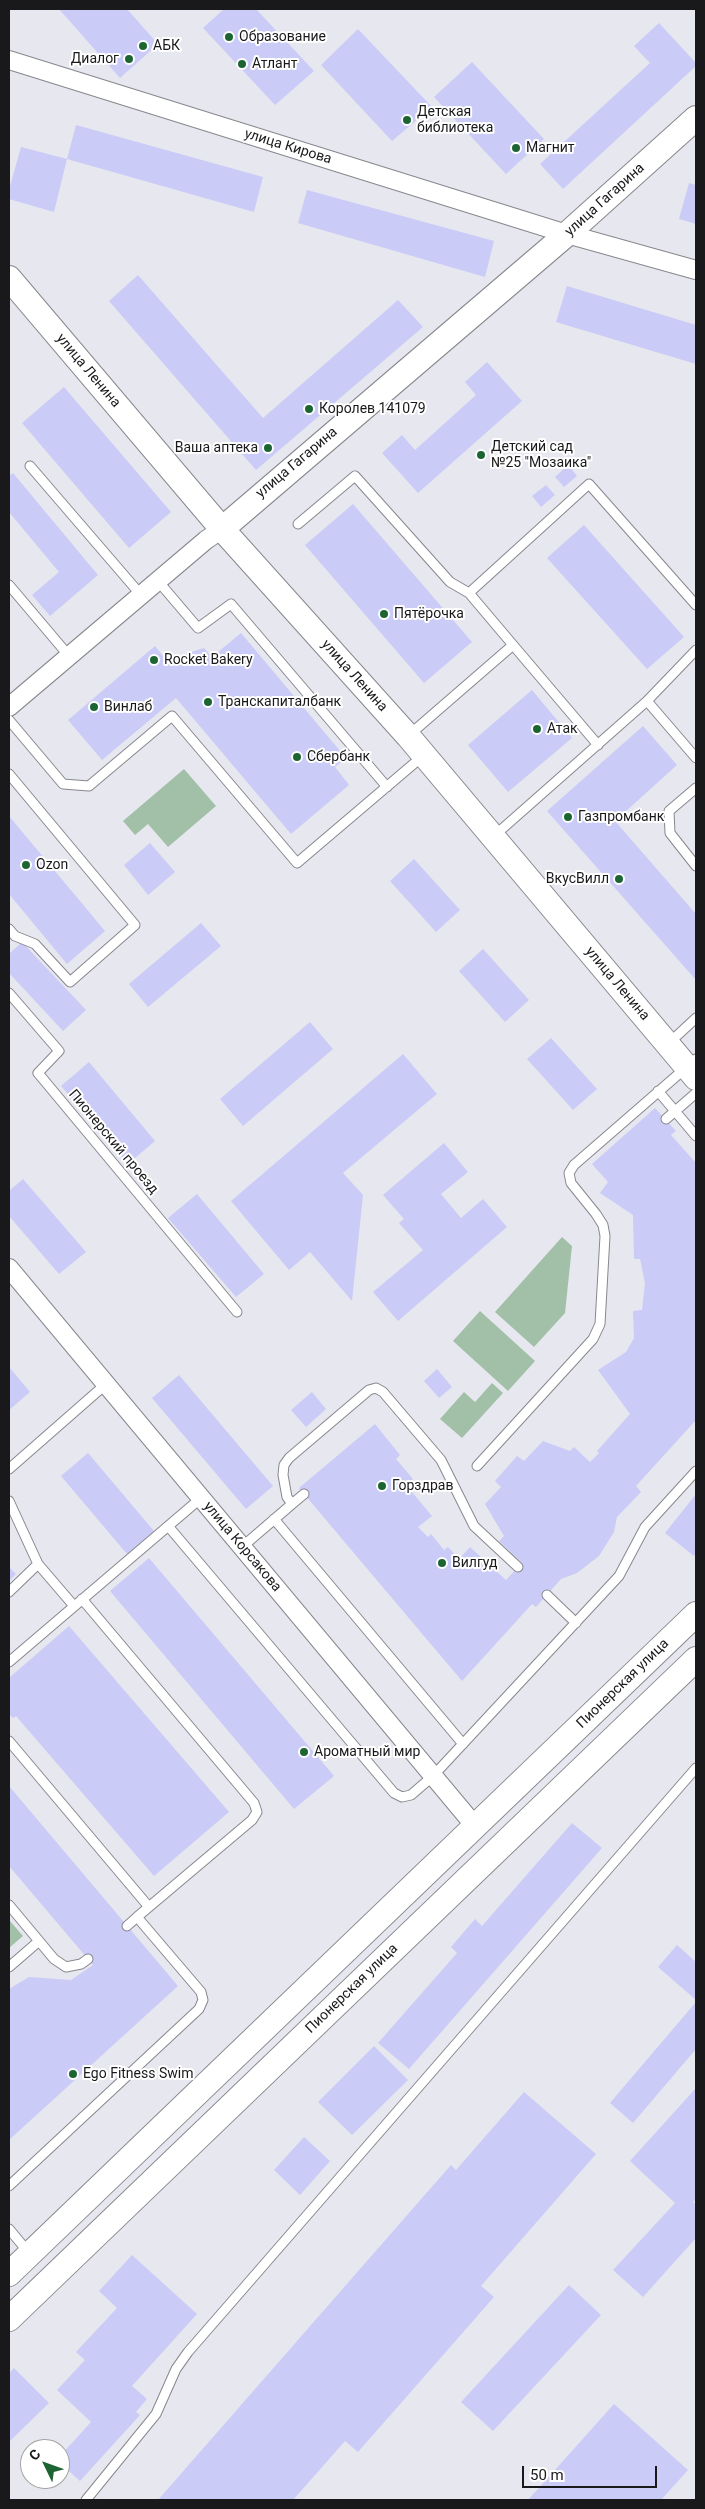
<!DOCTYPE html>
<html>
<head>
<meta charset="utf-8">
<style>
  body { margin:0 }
  #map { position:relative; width:705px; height:2509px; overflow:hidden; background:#e7e7ef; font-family:Roboto,sans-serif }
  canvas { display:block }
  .frame { position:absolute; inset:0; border:10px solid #19191c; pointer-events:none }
  .north { position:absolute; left:20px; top:2439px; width:50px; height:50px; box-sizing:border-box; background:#fff; border:1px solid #a3a3a4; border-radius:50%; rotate:312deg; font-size:14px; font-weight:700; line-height:20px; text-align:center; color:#19191c }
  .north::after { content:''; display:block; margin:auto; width:18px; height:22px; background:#1c6533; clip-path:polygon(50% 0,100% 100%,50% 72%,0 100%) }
  .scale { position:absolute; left:522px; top:2466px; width:135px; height:22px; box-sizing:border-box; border:2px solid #19191c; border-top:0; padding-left:6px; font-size:15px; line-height:18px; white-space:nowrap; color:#19191c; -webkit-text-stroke:4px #fff; paint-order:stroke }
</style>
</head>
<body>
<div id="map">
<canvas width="705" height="2509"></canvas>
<div class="frame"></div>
<div class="north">С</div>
<div class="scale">50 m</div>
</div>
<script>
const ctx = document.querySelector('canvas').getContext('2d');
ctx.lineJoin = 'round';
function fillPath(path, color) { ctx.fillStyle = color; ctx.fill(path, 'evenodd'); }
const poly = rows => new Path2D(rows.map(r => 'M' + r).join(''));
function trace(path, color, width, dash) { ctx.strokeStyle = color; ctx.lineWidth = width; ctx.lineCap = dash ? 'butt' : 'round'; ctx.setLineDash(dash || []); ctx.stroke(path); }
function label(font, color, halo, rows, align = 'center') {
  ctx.font = font + ' Roboto,sans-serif'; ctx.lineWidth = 4; ctx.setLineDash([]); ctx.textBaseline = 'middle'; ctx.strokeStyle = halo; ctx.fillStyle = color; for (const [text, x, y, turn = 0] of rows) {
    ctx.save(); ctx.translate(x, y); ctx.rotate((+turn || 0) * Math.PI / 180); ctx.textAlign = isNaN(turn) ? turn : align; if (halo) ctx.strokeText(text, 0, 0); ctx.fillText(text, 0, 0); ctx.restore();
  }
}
fillPath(poly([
  [184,769,216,806,168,847,148,824,135,835,123,821],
  [562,1237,572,1246,565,1313,534,1347,495,1312],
  [480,1311,535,1361,508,1391,453,1341],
  [492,1383,503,1393,462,1438,440,1419,464,1392,475,1402],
  [9,1920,23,1936,9,1948]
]), '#a2c0a7');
fillPath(poly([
  [59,9,127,9,158,44,120,78],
  [224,9,256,9,314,71,275,105,203,28],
  [659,23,696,63,696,66,563,189,540,164,650,63,634,46],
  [358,29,432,107,392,141,321,65],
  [472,62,544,139,506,174,434,97],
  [76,125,263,177,254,212,67,159],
  [21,147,67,159,54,212,9,199,9,190],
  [689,183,696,185,696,224,679,219],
  [307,190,494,241,485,277,298,223],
  [138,275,263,418,398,300,423,327,256,470,109,301],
  [567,286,696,325,696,364,556,322],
  [487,362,522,401,418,493,382,453,402,435,415,450,476,395,465,382],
  [64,387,171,512,129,548,22,423],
  [568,465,577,476,564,487,555,477],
  [13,473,98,575,50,616,32,595,59,572,9,512,9,476],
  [546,485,555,495,541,507,532,496],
  [353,504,472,642,424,683,305,545],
  [584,525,684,637,647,669,547,558],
  [241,633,346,758,335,767,349,785,291,834,176,698,102,760,68,720,155,646,166,660,204,648,212,657],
  [532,690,572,738,508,792,468,745],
  [643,726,677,765,615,821,696,914,696,980,547,811],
  [9,816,105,931,67,964,9,894],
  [150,843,175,872,148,895,124,865],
  [414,859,460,910,436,932,390,881],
  [201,923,221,946,148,1007,129,984],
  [22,942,86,1010,63,1031,9,973,9,954],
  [483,949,529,1000,505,1022,459,971],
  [310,1022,333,1049,243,1126,220,1099],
  [551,1038,597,1089,573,1110,527,1059],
  [403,1054,437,1094,343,1173,363,1195,352,1301,310,1252,289,1270,231,1201],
  [89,1062,155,1141,128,1164,61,1086],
  [655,1108,676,1131,671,1135,696,1163,696,1420,636,1486,641,1492,617,1517,614,1532,599,1556,577,1573,561,1579,536,1607,532,1604,462,1681,299,1488,375,1424,400,1455,396,1459,413,1479,406,1485,432,1516,418,1527,428,1537,431,1534,444,1550,448,1547,459,1559,470,1547,506,1580,522,1563,499,1541,504,1536,485,1504,501,1487,495,1481,517,1456,524,1461,543,1441,570,1451,574,1447,590,1462,599,1453,597,1451,630,1414,598,1370,626,1352,634,1338,633,1311,642,1310,645,1283,640,1259,634,1259,633,1215,600,1193,608,1182,592,1164],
  [444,1143,468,1172,441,1194,461,1218,483,1199,507,1227,398,1321,373,1292,423,1250,399,1223,404,1219,383,1195],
  [23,1179,86,1252,59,1274,9,1216,9,1191],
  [197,1194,264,1274,236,1297,168,1218],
  [9,1367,30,1392,9,1410],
  [437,1369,452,1387,439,1398,424,1381],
  [179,1375,273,1486,246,1509,152,1398],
  [312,1392,326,1409,306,1427,291,1410],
  [88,1453,154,1531,127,1554,61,1476],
  [696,1494,696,1553,694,1556,665,1533],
  [149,1558,334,1776,294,1809,110,1591],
  [9,1567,16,1574,9,1581],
  [69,1626,229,1812,154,1876,16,1716,13,1718,9,1714,9,1678],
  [9,1786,178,1986,9,2140,9,1989,29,1977,71,1980,93,1965,9,1866],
  [572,1823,602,1848,409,2069,378,2043,457,1953,451,1947,475,1919,482,1926],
  [677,1945,696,1962,696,2000,658,1967],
  [696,2002,696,2049,633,2123,610,2103],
  [374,2046,408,2080,352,2135,318,2102],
  [696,2088,696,2199,693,2202,696,2205,696,2238,643,2297,613,2270,675,2203,630,2161],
  [524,2092,596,2154,481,2286,494,2297,358,2452,345,2441,293,2500,158,2500,451,2165,456,2170],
  [304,2137,330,2161,300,2195,274,2170],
  [132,2255,197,2314,132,2386,147,2399,136,2412,140,2415,80,2481,60,2463,60,2456,91,2422,57,2390,85,2360,76,2352,117,2308,99,2291],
  [569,2285,601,2315,493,2431,461,2402],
  [14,2368,49,2403,9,2442,9,2373],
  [614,2404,688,2470,661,2500,528,2500]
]), '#cacbf7');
const lane = poly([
  [30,466,141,595],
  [298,524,355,476,450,582,469,593],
  [158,581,198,628,231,604,387,787],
  [9,585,69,656],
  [513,645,598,745],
  [647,701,696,650],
  [9,720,63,784,89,786,172,716,297,863,424,755],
  [408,736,513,645,469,593,589,484,696,605],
  [9,774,135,925,70,982,35,944,15,936,9,929],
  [696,788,669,811,670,833,696,866],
  [494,836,647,701,696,758],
  [9,993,59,1051,38,1073,237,1312],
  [668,1044,696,1018],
  [658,1091,696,1136],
  [666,1119,696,1093],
  [477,1466,593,1339,600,1324,605,1236,603,1225,596,1214,571,1183,569,1173,574,1165,696,1059],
  [9,1469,106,1384],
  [9,1501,38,1564,9,1592],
  [292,1504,304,1494],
  [274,1519,463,1744],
  [168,1526,394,1793,402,1797,411,1795,433,1776,619,1576,645,1527,696,1471],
  [242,1547,292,1504,287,1497,283,1475,284,1465,289,1458,369,1390,376,1388,383,1392,441,1460,474,1526,518,1567],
  [38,1564,74,1606],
  [547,1595,576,1623],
  [9,1662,201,1498],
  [9,1741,149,1907],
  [9,1905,39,1941,9,1967],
  [127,1926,137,1917],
  [39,1941,54,1959,66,1967,81,1964,88,1959],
  [9,2186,199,2009,203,2000,201,1992,137,1917,252,1820,257,1812,254,1803,82,1599],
  [9,2229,29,2253],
  [86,2500,156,2414,176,2369,188,2352,696,1768]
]);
const street = poly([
  [9,60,567,234,696,270],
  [9,707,206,540,222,529],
  [9,1268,475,1826]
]);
const secondary = poly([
  [9,278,222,529,408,736,696,1078],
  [222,529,567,234,696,118],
  [9,2274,696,1614],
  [9,2319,696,1659]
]);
trace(lane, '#87878e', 11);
trace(street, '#87878e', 20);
trace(secondary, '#87878e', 26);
trace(lane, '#fff', 9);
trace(street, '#fff', 18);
trace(secondary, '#fff', 24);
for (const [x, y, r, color] of [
  [229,37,5,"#1c6533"],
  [143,46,5,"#1c6533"],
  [129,59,5,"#1c6533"],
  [242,64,5,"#1c6533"],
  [407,120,5,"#1c6533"],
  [516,148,5,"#1c6533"],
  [309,409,5,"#1c6533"],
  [268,448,5,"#1c6533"],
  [481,455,5,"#1c6533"],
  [384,614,5,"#1c6533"],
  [154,660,5,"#1c6533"],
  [208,702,5,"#1c6533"],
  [94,707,5,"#1c6533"],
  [537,729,5,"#1c6533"],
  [297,757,5,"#1c6533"],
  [568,817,5,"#1c6533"],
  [26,865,5,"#1c6533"],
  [619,879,5,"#1c6533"],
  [382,1486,5,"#1c6533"],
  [442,1563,5,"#1c6533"],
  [304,1752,5,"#1c6533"],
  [73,2074,5,"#1c6533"]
]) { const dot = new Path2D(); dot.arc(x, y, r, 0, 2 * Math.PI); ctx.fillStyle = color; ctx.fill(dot); trace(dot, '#fff', 2); }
label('14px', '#19191c', '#fff', [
  ["Образование",239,37],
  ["АБК",153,46],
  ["Диалог",119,59,"right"],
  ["Атлант",252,64],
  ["Детская",417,112],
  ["библиотека",417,128],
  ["Магнит",526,148],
  ["Королев 141079",319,409],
  ["Детский сад",491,447],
  ["№25 \"Мозаика\"",491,463],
  ["Ваша аптека",258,448,"right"],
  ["Пятёрочка",394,614],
  ["Rocket Bakery",164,660],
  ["Транскапиталбанк",218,702],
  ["Винлаб",104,707],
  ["Атак",547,729],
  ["Сбербанк",307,757],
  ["Газпромбанк",578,817],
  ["Ozon",36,865],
  ["ВкусВилл",609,879,"right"],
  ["Горздрав",392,1486],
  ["Вилгуд",452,1563],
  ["Ароматный мир",314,1752],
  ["Ego Fitness Swim",83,2074]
], 'left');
label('14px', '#19191c', '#fff', [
  ["улица Кирова",288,147,17],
  ["улица Гагарина",605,200,-42],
  ["улица Ленина",88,371,50],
  ["улица Гагарина",297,463,-40],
  ["улица Ленина",354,676,48],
  ["улица Ленина",617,984,50],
  ["Пионерский проезд",113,1142,50],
  ["улица Корсакова",242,1547,50],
  ["Пионерская улица",623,1684,-44],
  ["Пионерская улица",352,1989,-44]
]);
</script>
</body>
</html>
